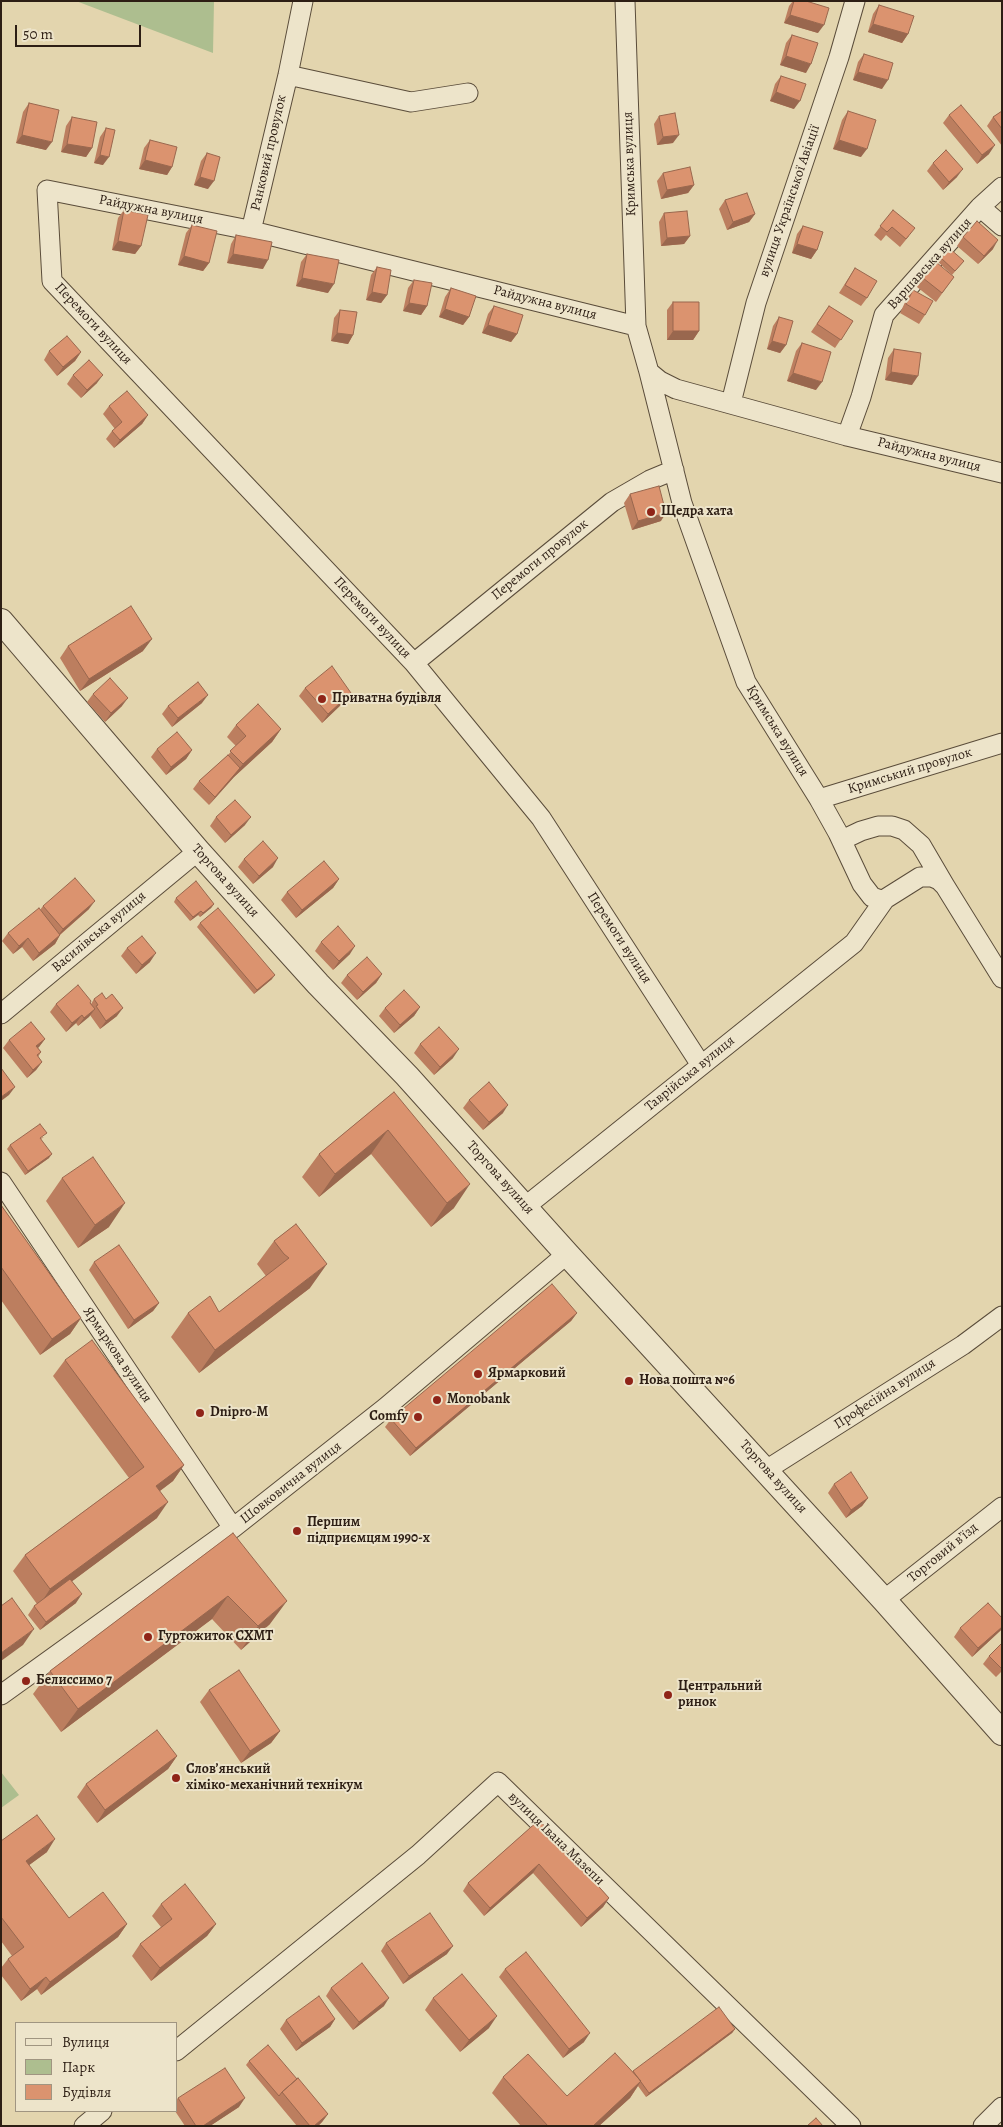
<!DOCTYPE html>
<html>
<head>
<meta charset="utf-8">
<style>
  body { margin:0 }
  #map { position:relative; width:1003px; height:2127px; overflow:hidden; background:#e3d5ae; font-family:Alegreya,serif }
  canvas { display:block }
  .frame { position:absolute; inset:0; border:2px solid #2d1e14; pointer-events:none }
  .legend { position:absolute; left:15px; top:2022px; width:162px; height:90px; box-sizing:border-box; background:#ede4ca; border:1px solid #a09581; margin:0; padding:6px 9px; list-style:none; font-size:15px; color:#2d1e14 }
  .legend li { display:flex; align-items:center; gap:10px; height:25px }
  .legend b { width:25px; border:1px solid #a09581 }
  .scale { position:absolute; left:15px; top:25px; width:126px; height:22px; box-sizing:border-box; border:2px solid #2d1e14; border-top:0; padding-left:6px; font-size:15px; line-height:18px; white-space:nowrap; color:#2d1e14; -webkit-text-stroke:4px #ede4ca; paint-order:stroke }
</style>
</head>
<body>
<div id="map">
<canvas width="1003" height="2127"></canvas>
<div class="frame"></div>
<ul class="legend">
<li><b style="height:6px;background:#ede4ca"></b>Вулиця</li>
<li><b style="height:14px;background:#adbe8f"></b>Парк</li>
<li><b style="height:14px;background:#db936f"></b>Будівля</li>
</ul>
<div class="scale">50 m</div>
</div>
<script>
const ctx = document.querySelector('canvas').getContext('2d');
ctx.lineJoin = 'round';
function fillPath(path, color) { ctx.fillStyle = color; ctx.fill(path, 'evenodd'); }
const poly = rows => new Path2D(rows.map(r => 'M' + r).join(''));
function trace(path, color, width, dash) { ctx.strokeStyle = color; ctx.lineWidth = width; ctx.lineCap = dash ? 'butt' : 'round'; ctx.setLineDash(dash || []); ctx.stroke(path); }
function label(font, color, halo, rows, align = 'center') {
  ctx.font = font + ' Alegreya,serif'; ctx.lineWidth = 4; ctx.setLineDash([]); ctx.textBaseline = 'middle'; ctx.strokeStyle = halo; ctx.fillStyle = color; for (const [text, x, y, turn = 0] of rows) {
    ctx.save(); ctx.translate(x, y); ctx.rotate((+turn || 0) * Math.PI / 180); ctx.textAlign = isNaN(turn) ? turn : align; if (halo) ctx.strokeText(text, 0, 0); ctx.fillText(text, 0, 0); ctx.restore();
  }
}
fillPath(poly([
  [76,1,214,1,213,53],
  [1,1772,19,1795,1,1808]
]), '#adbe8f');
const minor = poly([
  [625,1,636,326],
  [288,75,411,102,468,93],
  [980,207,1002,226],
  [251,231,288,75,303,1],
  [649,372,682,503,746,682,819,799,838,833,862,884,872,897,881,900,885,899,920,877,932,877,939,880,945,886,1002,978],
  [731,403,756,303,839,57,855,1],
  [847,436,861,397,884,315,980,207,1002,187],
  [414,663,612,502,650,480,674,470],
  [819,799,1002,743],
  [842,840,861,831,878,826,892,826,904,830,921,845,945,886],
  [1,1014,198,851],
  [701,1065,541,818,414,663,52,281,47,190,244,229,636,326,649,372,660,381,676,389,847,436,1002,473],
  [1,1182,233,1528],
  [526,1206,854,943,885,899],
  [766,1470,963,1345,1002,1316],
  [884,1600,1002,1507],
  [1,1695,233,1528,385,1408,567,1254],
  [176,2051,418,1855,498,1782,851,2126],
  [84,2126,102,2111],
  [983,2126,1002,2107]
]);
const tertiary = poly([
  [1,621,198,851,318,984,407,1076,567,1254,884,1600,1002,1733]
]);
trace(minor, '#5a4c3a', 21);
trace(tertiary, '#5a4c3a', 26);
trace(minor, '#ede4ca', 19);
trace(tertiary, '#ede4ca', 24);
fillPath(poly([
  [793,1,806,1,818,33,784,23,789,6],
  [879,5,908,34,902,43,868,32,873,14],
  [792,35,806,73,780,65,786,43],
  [864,54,882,89,853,80,858,62],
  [781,76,794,109,770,101,775,84],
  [29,103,46,150,16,143,23,112],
  [848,111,861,157,833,149,842,120],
  [1002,111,1002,146,987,126,993,117],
  [949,115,989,154,977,164,943,123],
  [659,116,673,143,657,145,654,124],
  [72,117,92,148,86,157,61,152,66,126],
  [106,128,103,165,94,163,100,137],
  [150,140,172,167,167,175,139,169,144,148],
  [207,153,208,189,194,185,201,161],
  [933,163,957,177,943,190,927,171],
  [663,173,694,185,688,193,661,199,657,181],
  [725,200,755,214,749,222,727,230,719,209],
  [124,210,141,246,135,254,112,250,118,218],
  [893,210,909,236,900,247,886,235,881,241,874,235],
  [664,213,690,236,684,244,661,246,659,222],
  [192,225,209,263,203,271,178,265,186,233],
  [803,226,817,250,811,259,792,253,797,234],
  [236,235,263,269,227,263,231,244],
  [963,237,993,249,978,264,957,246],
  [307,254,328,293,296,286,301,262],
  [941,258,964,261,952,275,938,262],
  [377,267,387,295,381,303,366,300,371,275],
  [855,268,867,298,861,306,839,293],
  [954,277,936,302,917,287,923,278],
  [414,280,427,306,421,315,403,311,408,288],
  [451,288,469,317,463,325,439,317,445,297],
  [913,290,925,315,919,324,900,313,907,298],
  [673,302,699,331,693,340,667,340,667,310],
  [494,306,517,334,511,342,482,333,488,314],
  [829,306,853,321,835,348,811,332],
  [340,310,353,335,348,344,331,341,334,318],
  [779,317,786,345,780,353,767,349,773,326],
  [802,343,816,390,787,381,796,351],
  [894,349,912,385,885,380,888,358],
  [49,351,81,352,75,361,57,376,44,360],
  [73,375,97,383,81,398,67,384],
  [109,406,148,415,142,424,114,448,106,439,112,431,115,429,103,414],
  [630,494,661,521,632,530,624,503],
  [68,646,143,651,80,691,60,658],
  [305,688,351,693,345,701,322,723,299,696],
  [93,694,122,706,105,722,87,702],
  [202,703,172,727,162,714,168,706],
  [236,725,281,729,272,742,234,777,209,805,193,789,199,781,228,755,236,746,227,737],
  [157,749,192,750,186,759,166,775,151,757],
  [216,817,245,825,225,843,210,826],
  [244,859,273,867,253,884,238,867],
  [339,879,333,888,296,918,281,900,287,892],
  [176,898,214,904,211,908,200,917,198,915,190,921,174,902],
  [43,906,89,909,60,935,55,944,33,961,22,947,13,954,2,941,8,933,40,910],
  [200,923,272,979,254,994,197,927],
  [321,942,350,954,333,970,315,951],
  [127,948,150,962,136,974,121,956],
  [382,974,376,983,357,1000,341,983,347,975],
  [94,999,117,1016,100,1029,90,1015,78,1026,76,1023,66,1032,50,1012,56,1004,91,1001,90,1003,91,1004],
  [420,1007,414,1016,394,1033,379,1016,385,1008],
  [45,1039,38,1048,41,1052,38,1057,42,1062,36,1070,27,1078,3,1048,9,1040],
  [420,1044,453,1058,434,1075,414,1053],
  [394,1092,454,1208,431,1227,371,1154,319,1197,302,1177,319,1154],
  [469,1100,503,1113,483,1130,463,1108],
  [44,1137,41,1139,49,1158,25,1175,7,1149,10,1145],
  [62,1178,109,1227,78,1248,46,1201],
  [1,1205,81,1318,70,1334,40,1355,1,1300],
  [296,1224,310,1288,199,1373,171,1337,188,1313,219,1312,266,1276,257,1264,274,1241],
  [94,1262,159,1303,153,1311,128,1329,89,1270],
  [577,1313,571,1321,410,1456,385,1427,391,1419],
  [65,1360,184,1465,173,1481,160,1491,157,1518,72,1581,76,1603,40,1630,28,1615,34,1606,37,1604,13,1571,25,1555,129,1478,53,1376],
  [834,1484,868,1498,862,1506,846,1518,828,1493],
  [233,1533,270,1624,241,1650,212,1619,61,1732,33,1694,50,1671],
  [1002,1618,1002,1629,1000,1631,972,1657,954,1637,960,1628],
  [1002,1643,1002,1671,996,1677,983,1664,989,1656],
  [209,1690,280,1731,271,1743,241,1763,200,1702],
  [177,1756,168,1769,97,1823,77,1797,86,1784],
  [539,1820,609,1898,603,1907,581,1927,533,1873,484,1916,463,1891,468,1883],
  [1,1841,47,1852,29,1865,69,1918,127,1924,118,1937,41,1995,37,1989,21,2001,1,1975,1,1968,8,1959,12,1956,1,1941],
  [161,1904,216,1924,207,1936,151,1981,132,1956,140,1944,161,1927,152,1916],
  [386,1943,447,1954,403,1984,381,1951],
  [505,1969,584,2042,563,2058,499,1977],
  [331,1988,384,2006,353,2030,326,1996],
  [433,1998,489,2028,460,2052,425,2010],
  [335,2019,330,2027,296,2051,280,2029,286,2020],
  [735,2029,732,2033,646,2097,638,2086,630,2098,599,2126,521,2126,492,2093,503,2077,567,2096,632,2072,633,2071],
  [249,2061,297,2079,328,2114,322,2122,318,2126,297,2126,246,2065],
  [178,2098,239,2107,210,2126,185,2126,175,2111,176,2111,176,2101]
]), '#bc7e5f');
fillPath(poly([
  [790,15,824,25,818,33,784,23],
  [873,24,908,34,902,43,868,32],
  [786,56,811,64,806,73,780,65],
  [858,72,888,80,882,89,853,80],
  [776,92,800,101,794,109,770,101],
  [22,135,52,142,46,150,16,143],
  [679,135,673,143,657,145,663,137],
  [839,140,867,149,861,157,833,149],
  [67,144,92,148,86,157,61,152],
  [995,145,989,154,977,164,982,155],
  [100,155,109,157,103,165,94,163],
  [145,160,172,167,167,175,139,169],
  [963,169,957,177,943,190,949,182],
  [200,177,214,181,208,189,194,185],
  [694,185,688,193,661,199,667,190],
  [755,214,749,222,727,230,733,222],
  [690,236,684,244,661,246,667,238],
  [998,240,993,249,978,264,984,256],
  [118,241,141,246,135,254,112,250],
  [797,244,817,250,811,259,792,253],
  [233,254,268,260,263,269,227,263],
  [184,256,209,263,203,271,178,265],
  [302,278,334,284,328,293,296,286],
  [372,292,387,295,381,303,366,300],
  [409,303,427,306,421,315,403,311],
  [445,309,469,317,463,325,439,317],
  [488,325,517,334,511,342,482,333],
  [673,331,699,331,693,340,667,340],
  [337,333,353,335,348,344,331,341],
  [772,341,786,345,780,353,767,349],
  [81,352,75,361,57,376,63,367],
  [891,372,918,376,912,385,885,380],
  [793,373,822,382,816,390,787,381],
  [103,375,97,383,81,398,87,390],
  [148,415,142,424,114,448,120,440],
  [666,513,661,521,632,530,638,521],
  [152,639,143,651,80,691,89,679],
  [351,693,345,701,322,723,328,714],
  [208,695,202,703,172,727,178,718],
  [128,698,122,706,105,722,111,713],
  [281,729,272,742,234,777,209,805,215,797,243,764],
  [192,750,186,759,166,775,171,767],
  [251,817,245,825,225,843,231,835],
  [278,858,273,867,253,884,259,876],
  [339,879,333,888,296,918,302,910],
  [95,901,89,909,57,937,63,929],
  [214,904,211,908,200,917,203,913],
  [201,911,198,915,190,921,193,917],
  [60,935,55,944,33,961,39,953],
  [28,938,22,947,13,954,19,946],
  [355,946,350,954,333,970,339,961],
  [156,953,150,962,136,974,142,965],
  [382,974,376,983,357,1000,363,992],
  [275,975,272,979,254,994,257,990],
  [420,1007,414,1016,394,1033,400,1025],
  [123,1008,117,1016,100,1029,106,1021],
  [95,1009,89,1017,78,1026,84,1018],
  [82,1015,76,1023,66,1032,72,1023],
  [45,1039,39,1047,30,1054,36,1046],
  [459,1049,453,1058,434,1075,440,1067],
  [42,1062,36,1070,27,1078,33,1070],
  [15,1087,9,1095,1,1101,1,1097],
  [508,1105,503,1113,483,1130,489,1122],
  [388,1130,371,1154,319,1197,335,1174],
  [52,1154,49,1158,25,1175,28,1171],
  [470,1184,454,1208,431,1227,447,1203],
  [125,1203,109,1227,78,1248,95,1225],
  [327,1264,310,1288,199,1373,215,1350],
  [159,1303,153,1311,128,1329,134,1320],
  [577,1313,571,1321,410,1456,416,1448],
  [81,1318,70,1334,40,1355,52,1339],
  [184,1465,173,1481,145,1502,156,1486],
  [868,1498,862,1506,846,1518,851,1510],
  [168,1502,157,1518,39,1606,50,1589],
  [82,1594,76,1603,40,1630,46,1622],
  [228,1596,212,1619,61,1732,78,1709],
  [287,1601,270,1624,241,1650,258,1626],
  [1002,1627,1002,1629,1000,1631,972,1657,978,1648],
  [34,1629,23,1645,1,1661,1,1653],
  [280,1731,271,1743,241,1763,250,1751],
  [177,1756,168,1769,97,1823,105,1810],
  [55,1839,47,1852,17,1874,26,1861],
  [539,1864,533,1873,484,1916,490,1908],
  [609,1898,603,1907,581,1927,587,1918],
  [127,1924,118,1937,41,1995,50,1982],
  [216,1924,207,1936,151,1981,160,1968],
  [453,1946,447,1954,403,1984,409,1976],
  [46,1977,37,1989,21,2001,30,1989],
  [389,1998,384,2006,353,2030,359,2022],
  [497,2016,489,2028,460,2052,469,2040],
  [335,2019,330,2027,296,2051,302,2043],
  [735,2029,732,2033,646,2097,649,2093],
  [590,2033,584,2042,563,2058,569,2049],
  [641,2081,630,2098,599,2126,593,2126],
  [245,2098,239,2107,210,2126,203,2126],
  [328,2114,322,2122,318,2126,314,2126]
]), '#99674e');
const building = poly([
  [794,1,806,1,829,8,824,25,790,15,794,1],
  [879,5,914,16,908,34,873,24,879,5],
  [792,35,818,43,811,64,786,56,792,35],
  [864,54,893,63,888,80,858,72,864,54],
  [781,76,806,84,800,101,776,92,781,76],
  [29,103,59,110,52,142,22,135,29,103],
  [961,105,995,145,982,155,949,115,961,105],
  [848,111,876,120,867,149,839,140,848,111],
  [1002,111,1002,129,993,117,1002,111],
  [675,113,679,135,663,137,659,116,675,113],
  [72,117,97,122,92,148,67,144,72,117],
  [106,128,115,130,109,157,100,155,106,128],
  [150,140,177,147,172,167,145,160,150,140],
  [946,150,963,169,949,182,933,163,946,150],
  [207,153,220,157,214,181,200,177,207,153],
  [690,167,694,185,667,190,663,173,690,167],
  [747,193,755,214,733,222,725,200,747,193],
  [124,210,148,215,141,246,118,241,124,210],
  [893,210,915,228,906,239,892,227,887,232,880,226,893,210],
  [687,211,690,236,667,238,664,213,687,211],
  [977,221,998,240,984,256,963,237,977,221],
  [192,225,217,231,209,263,184,256,192,225],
  [803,226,823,232,817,250,797,244,803,226],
  [236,235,272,242,268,260,233,254,236,235],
  [949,248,964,261,955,271,941,258,949,248],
  [307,254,339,260,334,284,302,278,307,254],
  [936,262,954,277,942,293,923,278,936,262],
  [377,267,391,270,387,295,372,292,377,267],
  [855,268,877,281,867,298,845,285,855,268],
  [414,280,432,283,427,306,409,303,414,280],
  [451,288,476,296,469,317,445,309,451,288],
  [913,290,933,301,925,315,906,304,913,290],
  [673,302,699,302,699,331,673,331,673,302],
  [494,306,523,315,517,334,488,325,494,306],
  [829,306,853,321,841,340,817,324,829,306],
  [340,310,357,312,353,335,337,333,340,310],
  [779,317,793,321,786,345,772,341,779,317],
  [67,336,81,352,63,367,49,351,67,336],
  [802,343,831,352,822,382,793,373,802,343],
  [894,349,921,353,918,376,891,372,894,349],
  [89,360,103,375,87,390,73,375,89,360],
  [127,391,148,415,120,440,112,431,122,422,109,406,127,391],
  [659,486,666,513,638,521,630,494,659,486],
  [131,606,152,639,89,679,68,646,131,606],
  [332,666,351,693,328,714,305,688,332,666],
  [110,678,128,698,111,713,93,694,110,678],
  [198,682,208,695,178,718,168,706,198,682],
  [258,704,281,729,243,764,230,751,246,736,236,725,258,704],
  [177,732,192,750,171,767,157,749,177,732],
  [228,755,240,768,215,797,199,781,228,755],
  [235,800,251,817,231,835,216,817,235,800],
  [263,841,278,858,259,876,244,859,263,841],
  [324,861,339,879,302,910,287,892,324,861],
  [75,878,95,901,63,929,43,906,75,878],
  [196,881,214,904,203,913,201,911,193,917,176,898,196,881],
  [39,908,60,935,39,953,28,938,19,946,8,933,39,908],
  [218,908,275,975,257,990,200,923,218,908],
  [338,926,355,946,339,961,321,942,338,926],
  [142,936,156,953,142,965,127,948,142,936],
  [367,957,382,974,363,992,347,975,367,957],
  [78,985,91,1001,90,1003,95,1009,84,1018,82,1015,72,1023,56,1004,78,985],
  [404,990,420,1007,400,1025,385,1008,404,990],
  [102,993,106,999,112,994,123,1008,106,1021,96,1006,98,1005,94,999,102,993],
  [31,1022,45,1039,36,1046,41,1052,37,1055,42,1062,33,1070,9,1040,31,1022],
  [439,1027,459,1049,440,1067,420,1044,439,1027],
  [1,1068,15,1087,1,1097,1,1068],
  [489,1082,508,1105,489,1122,469,1100,489,1082],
  [394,1092,470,1184,447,1203,388,1130,335,1174,319,1154,394,1092],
  [40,1124,47,1133,40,1138,52,1154,28,1171,10,1145,40,1124],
  [93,1157,125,1203,95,1225,62,1178,93,1157],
  [1,1205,81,1318,52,1339,1,1267,1,1205],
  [296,1224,327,1264,215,1350,188,1313,210,1296,219,1312,289,1258,284,1254,274,1241,296,1224],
  [119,1245,159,1303,134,1320,94,1262,119,1245],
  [552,1284,577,1313,416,1448,391,1419,552,1284],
  [92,1340,184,1465,156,1486,168,1502,50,1589,25,1555,144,1467,65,1360,92,1340],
  [851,1472,868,1498,851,1510,834,1484,851,1472],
  [233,1533,287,1601,258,1626,228,1596,78,1709,50,1671,233,1533],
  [70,1579,82,1594,46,1622,34,1606,70,1579],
  [12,1598,34,1629,1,1653,1,1606,12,1598],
  [988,1603,1002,1618,1002,1627,978,1648,960,1628,988,1603],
  [1002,1643,1002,1669,989,1656,1002,1643],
  [239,1670,280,1731,250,1751,209,1690,239,1670],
  [157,1730,177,1756,105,1810,86,1784,157,1730],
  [37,1815,55,1839,26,1861,69,1918,103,1892,127,1924,50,1982,46,1977,30,1989,8,1959,24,1947,1,1917,1,1841,37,1815],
  [539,1820,609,1898,587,1918,539,1864,490,1908,468,1883,539,1820],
  [185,1884,216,1924,160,1968,140,1944,172,1919,161,1904,185,1884],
  [430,1913,453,1946,409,1976,386,1943,430,1913],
  [526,1952,590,2033,569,2049,505,1969,526,1952],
  [362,1963,389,1998,359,2022,331,1988,362,1963],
  [462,1974,497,2016,469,2040,433,1998,462,1974],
  [319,1996,335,2019,302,2043,286,2020,319,1996],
  [719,2007,735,2029,649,2093,633,2071,719,2007],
  [268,2045,297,2079,282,2092,279,2096,249,2061,268,2045],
  [615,2053,641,2081,593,2126,548,2126,503,2077,528,2054,567,2096,615,2053],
  [225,2068,245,2098,203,2126,196,2126,178,2098,225,2068],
  [298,2078,328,2114,314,2126,310,2126,282,2092,298,2078],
  [816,2118,823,2126,807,2126,816,2118]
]);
fillPath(building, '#db936f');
trace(building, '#99674e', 1);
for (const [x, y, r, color] of [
  [651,512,5,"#8f2418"],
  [322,699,5,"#8f2418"],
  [478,1374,5,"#8f2418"],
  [629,1381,5,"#8f2418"],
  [437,1400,5,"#8f2418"],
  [200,1413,5,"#8f2418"],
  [418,1417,5,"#8f2418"],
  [297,1531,5,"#8f2418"],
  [148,1637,5,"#8f2418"],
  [26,1681,5,"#8f2418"],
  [668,1695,5,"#8f2418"],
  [176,1778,5,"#8f2418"]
]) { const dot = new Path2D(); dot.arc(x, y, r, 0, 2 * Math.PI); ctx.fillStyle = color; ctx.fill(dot); trace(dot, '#ede4ca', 2); }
label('14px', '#2d1e14', '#ede4ca', [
  ["Ранковий провулок",269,153,-77],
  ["Кримська вулиця",630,164,-92],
  ["вулиця Української Авіації",790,201,-71],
  ["Райдужна вулиця",151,210,11],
  ["Варшавська вулиця",930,264,-48],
  ["Райдужна вулиця",545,303,14],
  ["Перемоги вулиця",93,324,47],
  ["Райдужна вулиця",929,455,14],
  ["Перемоги провулок",540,560,-39],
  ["Перемоги вулиця",372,618,47],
  ["Кримська вулиця",777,731,58],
  ["Кримський провулок",910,771,-17],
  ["Торгова вулиця",225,881,48],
  ["Василівська вулиця",99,932,-40],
  ["Перемоги вулиця",619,938,57],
  ["Таврійська вулиця",690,1074,-39],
  ["Торгова вулиця",500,1178,48],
  ["Ярмаркова вулиця",117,1355,56],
  ["Професійна вулиця",885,1394,-33],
  ["Торгова вулиця",773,1477,48],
  ["Шовковична вулиця",291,1483,-38],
  ["Торговий в’їзд",943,1553,-39],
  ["вулиця Івана Мазепи",556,1839,44]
]);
label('bold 14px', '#2d1e14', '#ede4ca', [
  ["Щедра хата",661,512],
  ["Приватна будівля",332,699],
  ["Ярмарковий",488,1374],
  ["Нова пошта №6",639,1381],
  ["Monobank",447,1400],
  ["Dnipro-M",210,1413],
  ["Comfy",408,1417,"right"],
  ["Першим",307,1523],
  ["підприємцям 1990-х",307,1539],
  ["Гуртожиток СХМТ",158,1637],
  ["Белиссимо 7",36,1681],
  ["Центральний",678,1687],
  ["ринок",678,1703],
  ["Слов’янський",186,1770],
  ["хіміко-механічний технікум",186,1786]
], 'left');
</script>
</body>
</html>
